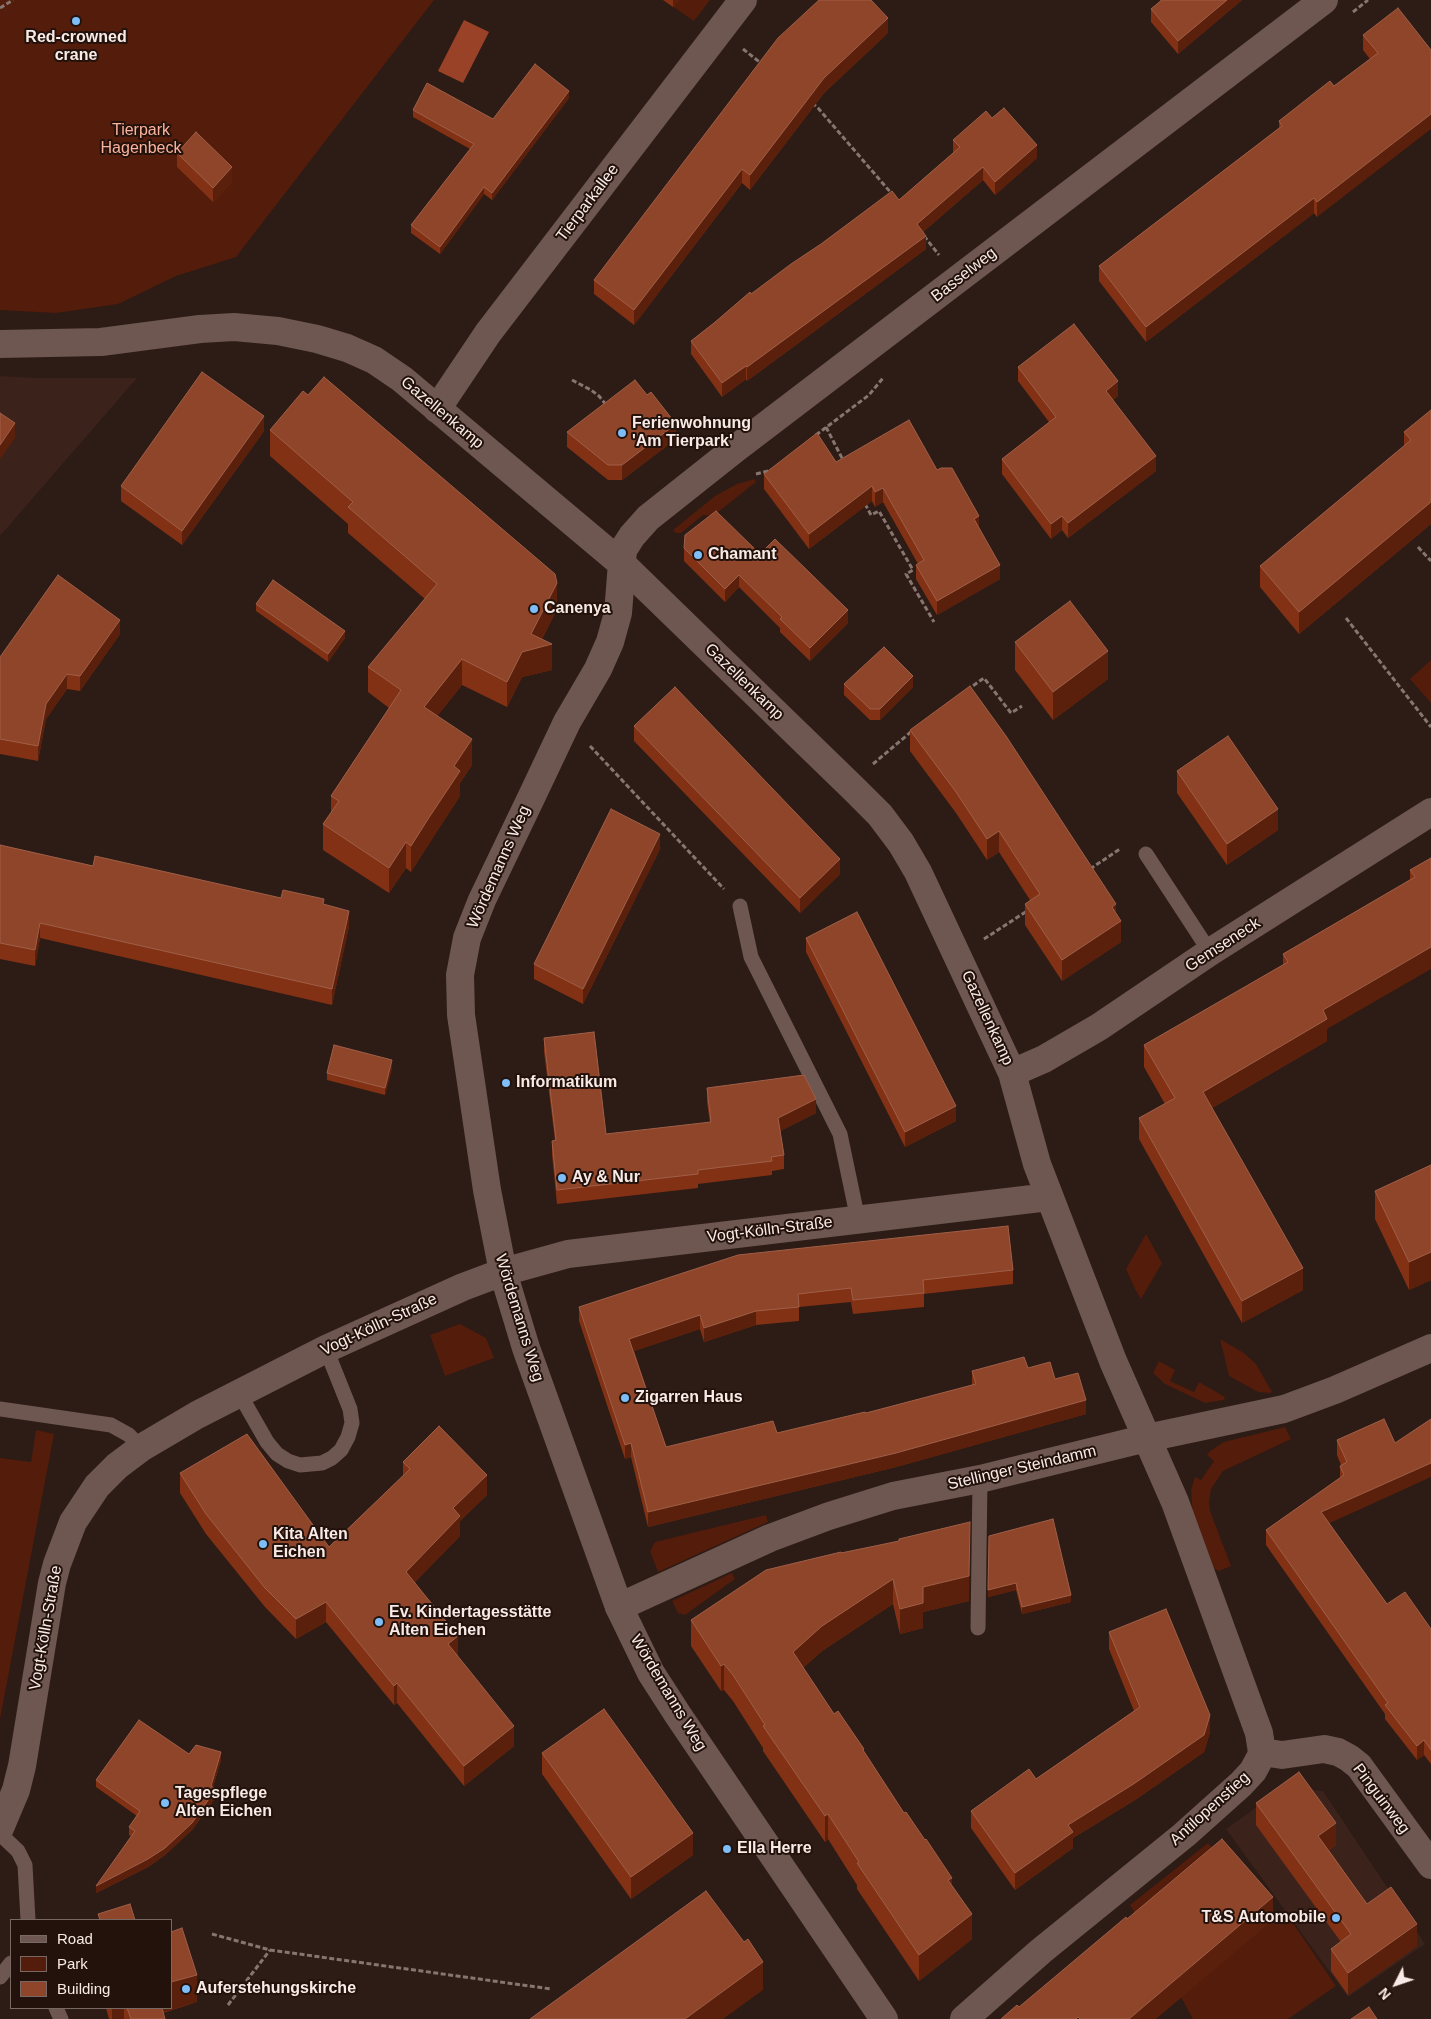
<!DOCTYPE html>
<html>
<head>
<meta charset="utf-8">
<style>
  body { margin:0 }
  #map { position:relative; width:1431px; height:2019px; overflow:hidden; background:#2d1b15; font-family:Arial,sans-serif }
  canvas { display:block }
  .legend { position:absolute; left:10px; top:1919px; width:162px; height:90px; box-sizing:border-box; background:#23120c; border:1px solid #786863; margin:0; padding:6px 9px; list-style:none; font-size:15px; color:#f8eae6 }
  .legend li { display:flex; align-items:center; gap:10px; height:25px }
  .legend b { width:25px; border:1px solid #786863 }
  .north { position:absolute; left:1371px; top:1959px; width:50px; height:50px; -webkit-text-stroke:4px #23120c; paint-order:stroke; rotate:229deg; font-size:14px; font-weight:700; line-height:20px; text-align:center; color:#f8eae6 }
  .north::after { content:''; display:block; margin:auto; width:18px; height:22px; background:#f8eae6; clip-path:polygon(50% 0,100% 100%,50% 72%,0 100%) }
</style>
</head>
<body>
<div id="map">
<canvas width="1431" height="2019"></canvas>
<ul class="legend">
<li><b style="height:6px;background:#6d5750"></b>Road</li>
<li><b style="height:14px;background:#531c0b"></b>Park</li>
<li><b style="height:14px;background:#8f452a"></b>Building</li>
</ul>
<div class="north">N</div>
</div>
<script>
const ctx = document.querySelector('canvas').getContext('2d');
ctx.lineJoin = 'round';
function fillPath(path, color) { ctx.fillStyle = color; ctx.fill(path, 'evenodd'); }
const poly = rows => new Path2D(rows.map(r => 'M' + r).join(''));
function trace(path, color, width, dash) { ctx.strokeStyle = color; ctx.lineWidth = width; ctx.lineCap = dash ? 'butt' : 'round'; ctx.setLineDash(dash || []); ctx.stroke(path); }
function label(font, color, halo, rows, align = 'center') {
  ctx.font = font + ' Arial,sans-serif'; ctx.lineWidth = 4; ctx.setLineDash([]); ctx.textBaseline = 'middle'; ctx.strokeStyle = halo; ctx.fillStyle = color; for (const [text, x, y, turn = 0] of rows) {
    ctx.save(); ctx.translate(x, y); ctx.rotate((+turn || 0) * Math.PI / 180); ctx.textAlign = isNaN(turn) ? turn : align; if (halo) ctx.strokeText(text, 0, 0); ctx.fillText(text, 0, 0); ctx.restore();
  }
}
fillPath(poly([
  [0,376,34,378,137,378,0,536],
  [1283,1788,1323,1791,1425,1944,1348,1997,1226,1829]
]), '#3b221b');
fillPath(poly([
  [0,0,434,0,236,257,176,276,118,304,56,313,0,310],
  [663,0,710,0,694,21],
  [754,479,756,482,713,516,703,515,681,533,676,533,673,530,715,496,737,484],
  [1431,660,1431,703,1410,679],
  [1146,1234,1162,1263,1141,1299,1135,1289,1126,1269],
  [460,1324,486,1338,494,1358,445,1376,430,1335],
  [1220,1339,1244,1353,1256,1364,1272,1392,1270,1393,1258,1392,1229,1376],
  [1159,1361,1175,1370,1170,1381,1194,1392,1199,1382,1225,1397,1224,1400,1205,1403,1165,1384,1153,1373],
  [1285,1427,1291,1439,1223,1471,1211,1489,1209,1502,1210,1511,1231,1566,1219,1571,1215,1569,1209,1558,1193,1517,1191,1490,1195,1477,1201,1480,1214,1461,1207,1455,1210,1451,1224,1442],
  [36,1430,54,1434,0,1719,0,1458,31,1462],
  [766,1515,768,1522,658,1572,650,1551,655,1542],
  [732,1573,735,1579,685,1615,678,1613,672,1601],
  [1208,1843,1273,1919,1284,1910,1336,1986,1288,2019,1193,2019,1130,1905]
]), '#531c0b');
fillPath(poly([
  [464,20,489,32,463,83,438,71]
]), '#9a4227');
trace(poly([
  [0,8,13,0],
  [1353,12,1368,0],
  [743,49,762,64],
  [812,103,818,108,892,194],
  [924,236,939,255],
  [572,380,591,390,599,396,607,406],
  [826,427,843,460],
  [816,435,869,395,883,378],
  [756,474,772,470],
  [865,504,871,515,879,511,913,570,906,574,934,622],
  [1418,547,1431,561],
  [1346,618,1431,727],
  [967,690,984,678,1011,713,1022,706],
  [590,746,724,889],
  [873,764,912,731],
  [1090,869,1120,849],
  [984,939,1027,911],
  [212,1934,270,1950,551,1989],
  [228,2005,270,1950]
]), '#867570', 3, [5, 2.5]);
trace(poly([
  [1146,854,1210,952],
  [740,906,751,957,840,1134,858,1220],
  [239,1393,267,1442,277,1454,288,1461,300,1465,322,1463,332,1458,341,1450,348,1437,352,1423,350,1409,326,1349],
  [0,1409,111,1425,129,1435,141,1448],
  [978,1628,980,1479],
  [0,1834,18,1851,25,1865,28,1920],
  [0,1977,11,1963],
  [56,2008,61,2019]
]), '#6d5750', 15);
trace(poly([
  [437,409,488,333,743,0],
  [621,563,855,790,880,815,901,843,918,872,1012,1073,1037,1164,1113,1361,1175,1502,1259,1733,1262,1752,1260,1758,1253,1771,1241,1784,1184,1835,1041,1951,964,2019],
  [1012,1073,1044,1059,1099,1027,1210,952,1431,812],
  [503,1272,568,1254,1049,1197],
  [619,1607,770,1538,829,1516,893,1496,980,1479,1147,1438,1284,1409,1335,1390,1431,1348],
  [1262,1752,1282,1755,1324,1749,1338,1752,1349,1758,1359,1766,1431,1865]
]), '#6d5750', 28);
trace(poly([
  [0,344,101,342,200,329,234,327,278,331,317,339,347,348,374,360,402,379,621,563],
  [0,1828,16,1790,22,1766,52,1583,57,1564,73,1522,97,1486,117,1466,141,1448,197,1415,326,1349,463,1287,503,1272],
  [884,2019,678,1715,651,1673,619,1607,526,1348,503,1272,487,1190,461,1015,460,975,467,938,482,900,531,798,567,722,598,669,610,642,618,613,623,550,632,536,648,518,735,449,1324,0]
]), '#6d5750', 28);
fillPath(poly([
  [663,0,679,0,673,7],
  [1160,0,1242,0,1178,54,1151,22,1151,9,1160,1],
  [888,33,824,93,750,190,742,183,634,325,594,294,594,280],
  [1363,35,1431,50,1317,217,1314,213,1146,342,1099,281,1099,266,1279,128,1279,121,1334,86,1370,59,1363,50],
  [569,98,492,200,484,194,440,254,411,233,411,225,470,149,413,117,413,110,493,119],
  [992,118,1037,158,995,195,983,180,923,232,926,249,747,381,746,379,722,397,691,354,691,341,751,294,899,200,953,153,953,140],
  [177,153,232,182,213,202,177,167],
  [1018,367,1118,396,1113,400,1156,471,1068,538,1062,530,1051,539,1002,474,1002,459,1049,422,1018,381],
  [308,395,557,609,542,639,552,670,522,677,507,707,462,685,437,716,472,765,460,783,460,796,428,845,411,872,406,868,389,893,323,850,323,824,331,813,331,796,389,708,368,692,368,667,425,599,348,533,348,524,270,456,270,430],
  [1431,410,1431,524,1299,634,1260,587,1260,566,1404,446,1404,432],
  [264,431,182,545,121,501,121,486],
  [567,432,676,439,622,480,608,480,567,447],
  [836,462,937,470,979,529,1000,579,937,615,916,579,916,565,918,564,883,502,875,507,872,501,809,549,764,489,764,474],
  [684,548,760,554,848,623,810,661,780,632,780,628,739,587,725,602,684,561],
  [256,604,345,638,328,662,256,611],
  [120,634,80,691,67,689,46,719,38,761,0,754,0,657],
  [1015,642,1108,679,1053,720,1015,670],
  [844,684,913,687,880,720,870,720,844,695],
  [634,726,840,874,800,913,634,741],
  [910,730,1116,913,1121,942,1062,981,1025,925,1025,904,1030,900,999,852,987,860,956,813,910,751],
  [1177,771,1278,830,1227,865,1177,793],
  [0,845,93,866,324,905,349,926,332,1005,40,938,35,966,0,959],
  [660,849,583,1004,534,979,534,964],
  [1431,858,1327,1029,1327,1041,1212,1108,1303,1290,1242,1323,1139,1139,1139,1118,1165,1104,1144,1067,1144,1045,1283,965,1283,954,1410,880,1410,870],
  [806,938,956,1121,905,1147,806,952],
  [544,1038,606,1134,710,1123,707,1102,707,1088,816,1113,780,1131,784,1155,784,1169,772,1171,772,1175,698,1184,698,1188,557,1204,552,1155,552,1141,555,1140,544,1052],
  [392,1068,385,1095,327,1080,327,1073],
  [1431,1165,1431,1280,1409,1290,1375,1219,1375,1191],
  [1013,1270,1013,1284,924,1294,924,1307,853,1314,851,1302,799,1307,799,1321,756,1325,704,1342,700,1329,634,1351,666,1447,777,1433,866,1413,972,1385,972,1371,1028,1368,1055,1379,1086,1414,896,1467,648,1527,631,1457,625,1459,579,1321,579,1307],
  [1384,1419,1329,1523,1387,1604,1431,1629,1431,1764,1424,1755,1417,1760,1385,1719,1385,1714,1266,1545,1266,1530,1340,1478,1340,1466,1341,1465,1337,1455,1337,1440],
  [403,1462,487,1495,460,1521,460,1536,415,1582,457,1656,514,1746,464,1786,397,1703,394,1705,326,1622,296,1639,265,1607,206,1534,180,1493,180,1473,329,1547,403,1476],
  [989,1536,1071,1602,1022,1614,1016,1590,988,1597],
  [841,1553,969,1601,923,1612,923,1628,900,1634,893,1604,822,1651,803,1668,834,1714,864,1753,952,1886,972,1939,919,1981,857,1889,857,1885,828,1839,825,1842,763,1751,763,1748,733,1701,724,1690,721,1691,691,1646,691,1620],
  [1109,1632,1210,1732,1204,1752,1135,1800,1073,1838,1073,1848,1015,1890,971,1828,971,1811,1036,1779,1134,1711,1109,1649],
  [542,1753,693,1855,631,1899,542,1774],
  [189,1754,221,1760,213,1787,216,1797,192,1830,165,1855,148,1867,96,1893,131,1836,129,1835,129,1827,137,1816,96,1787,96,1780],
  [1256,1803,1336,1845,1329,1850,1367,1904,1417,1946,1348,1995,1331,1971,1331,1949,1341,1942,1256,1825],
  [197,2002,163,2013,165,2019,109,2019,106,2008,171,2008]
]), '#823114');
fillPath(poly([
  [673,0,679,0,673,7],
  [1227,0,1242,0,1178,54,1178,41],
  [888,18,888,33,824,93,750,190,750,175,824,78],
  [569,91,569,98,492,200,492,193],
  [1431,114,1431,129,1317,217,1317,202],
  [1037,145,1037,158,995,195,995,182],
  [232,167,232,182,213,202,213,188],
  [983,167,983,180,917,237,917,224],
  [742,169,742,183,634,325,634,310],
  [484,187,484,194,440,254,440,247],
  [1314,198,1314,213,1146,342,1146,327],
  [926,236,926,249,747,381,747,367],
  [746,366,746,379,722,397,722,383],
  [1118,381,1118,396,1106,405,1106,391],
  [264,416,264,431,182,545,182,531],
  [15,423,15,438,0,459,0,445],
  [676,424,676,439,622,480,622,465],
  [1156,456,1156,471,1068,538,1068,523],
  [872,486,872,501,809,549,809,534],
  [883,488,883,502,875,507,875,492],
  [1431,502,1431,524,1299,634,1299,612],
  [979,516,979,531,974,519],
  [1062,516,1062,530,1051,539,1051,524],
  [1000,565,1000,579,937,615,937,601],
  [739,575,739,587,725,602,725,589],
  [557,583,557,609,537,648,552,644,552,670,522,677,507,707,507,682],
  [848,610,848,623,810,661,810,648],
  [120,620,120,634,80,691,80,676],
  [345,631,345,638,328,662,328,654],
  [1108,651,1108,679,1053,720,1053,692],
  [462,659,462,685,424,733,424,707],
  [67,674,67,689,46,719,38,761,38,746,46,704],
  [913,676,913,687,880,720,880,709],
  [472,739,472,765,460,783,460,796,411,872,411,846,454,766],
  [1278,809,1278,830,1227,865,1227,844],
  [999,831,999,852,987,860,987,839],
  [660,834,660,849,583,1004,583,989],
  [406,842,406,868,389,893,389,868],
  [840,859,840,874,800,913,800,898],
  [1116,904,1116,924,1121,921,1121,942,1062,981,1062,960,1112,907],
  [349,911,349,926,332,1005,332,989],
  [40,923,40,938,35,966,35,950],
  [1431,947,1431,969,1327,1029,1327,1041,1203,1113,1203,1092,1323,1010],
  [392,1060,392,1068,385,1095,385,1088],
  [816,1099,816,1113,778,1132,778,1118],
  [956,1106,956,1121,905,1147,905,1132],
  [1431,1252,1431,1280,1409,1290,1409,1262],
  [1303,1268,1303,1290,1242,1323,1242,1301],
  [756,1311,756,1325,704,1342,704,1328],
  [700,1315,700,1329,629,1353,629,1339],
  [1086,1400,1086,1414,896,1467,648,1527,648,1512],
  [631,1443,631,1457,625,1459,625,1445],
  [1431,1463,1431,1477,1321,1527,1321,1512],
  [487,1475,487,1495,460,1521,460,1536,406,1591,406,1572,453,1508],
  [970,1547,969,1601,923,1612,923,1628,900,1634,900,1609,923,1587],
  [893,1579,893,1604,822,1651,793,1677,793,1652,822,1626],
  [1016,1583,1016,1590,988,1597,988,1590],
  [1071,1595,1071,1602,1022,1614,1022,1607],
  [326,1602,326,1622,296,1639,296,1619],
  [458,1636,458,1656,448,1664,448,1644],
  [724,1664,724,1690,721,1691,721,1666],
  [397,1683,397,1703,394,1705,394,1686],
  [1210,1715,1210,1732,1204,1752,1135,1800,1073,1838,1073,1848,1015,1890,1015,1873,1068,1825],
  [514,1726,514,1746,464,1786,464,1766],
  [1424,1740,1424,1755,1417,1760,1417,1746],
  [221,1752,221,1760,211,1793,211,1786],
  [216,1789,216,1797,192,1830,165,1855,148,1867,96,1893,96,1886],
  [828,1814,828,1839,825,1842,825,1816],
  [1336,1823,1336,1845,1318,1857,1318,1836],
  [693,1833,693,1855,631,1899,631,1877],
  [952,1878,952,1903,948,1880],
  [1273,1897,1273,1920,1156,2019,1129,2019],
  [972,1914,972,1939,919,1981,919,1955],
  [1417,1924,1417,1946,1348,1995,1348,1973],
  [763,1962,763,1990,723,2019,685,2019],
  [197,1975,197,2002,155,2015,155,2008,171,2008,171,1982],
  [112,2008,124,2008,124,2019,112,2019]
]), '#5b200b');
const building = poly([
  [819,0,871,0,888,18,824,78,750,175,742,169,634,310,594,280,778,38,819,0],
  [1162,0,1227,0,1178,41,1151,9,1162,0],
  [1398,8,1431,50,1431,114,1317,202,1314,198,1146,327,1099,266,1282,126,1279,121,1330,81,1334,86,1378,53,1363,35,1398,8],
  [535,64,569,91,492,193,484,187,440,247,411,225,474,144,413,110,427,83,493,119,535,64],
  [1004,108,1037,145,995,182,983,167,917,224,926,236,747,367,746,366,722,383,691,341,714,323,750,292,751,294,791,264,821,244,892,191,899,200,960,147,953,140,986,111,992,118,1004,108],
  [196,132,232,167,213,188,177,153,196,132],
  [1074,324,1118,381,1106,391,1156,456,1068,523,1062,516,1051,524,1002,459,1056,417,1018,367,1074,324],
  [202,372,264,416,182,531,121,486,202,372],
  [324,377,555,574,557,583,531,634,552,644,522,652,507,682,462,659,424,707,472,739,454,766,460,771,428,819,411,846,406,842,389,868,323,824,339,801,331,796,401,690,368,667,437,584,348,507,353,502,270,430,303,391,308,395,324,377],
  [635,380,647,395,651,392,676,424,622,465,608,465,567,432,635,380],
  [1431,410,1431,502,1299,612,1260,566,1411,440,1404,432,1431,410],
  [0,413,15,423,0,445,0,413],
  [909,420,937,470,941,468,952,468,979,516,974,519,1000,565,937,601,916,565,924,560,883,488,875,492,872,486,809,534,764,474,817,433,836,462,909,420],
  [716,511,760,554,775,539,848,610,810,648,780,619,782,617,739,575,725,589,684,548,685,535,716,511],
  [58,575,120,620,80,676,67,674,46,704,38,746,0,739,0,657,58,575],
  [273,580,345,631,328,654,256,604,273,580],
  [1070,601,1108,651,1053,692,1015,642,1070,601],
  [884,647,913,676,880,709,870,709,844,684,884,647],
  [970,686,1006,736,1116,904,1112,907,1121,921,1062,960,1025,904,1040,894,999,831,987,839,956,792,910,730,970,686],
  [675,687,840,859,800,898,634,726,675,687],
  [1228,736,1278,809,1227,844,1177,771,1228,736],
  [611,809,660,834,583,989,534,964,611,809],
  [0,845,93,866,95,856,281,898,283,890,324,899,323,904,349,911,332,989,40,923,35,950,0,943,0,845],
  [1431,858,1431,947,1323,1010,1327,1019,1203,1092,1303,1268,1242,1301,1139,1118,1175,1098,1144,1045,1288,962,1283,954,1415,877,1410,870,1431,858],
  [857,912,956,1106,905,1132,806,938,857,912],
  [594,1032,606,1134,711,1122,707,1088,804,1075,816,1099,778,1118,784,1155,771,1157,772,1161,698,1170,698,1174,557,1190,552,1141,556,1140,544,1038,594,1032],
  [334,1045,392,1060,385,1088,327,1073,334,1045],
  [1431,1165,1431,1252,1409,1262,1375,1191,1431,1165],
  [1008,1226,1013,1270,923,1280,924,1293,853,1300,851,1288,798,1294,799,1307,756,1311,704,1328,700,1315,629,1339,666,1447,773,1421,777,1433,865,1412,866,1413,976,1384,972,1371,1024,1357,1028,1368,1050,1362,1055,1379,1078,1373,1086,1400,896,1453,648,1512,631,1443,625,1445,579,1307,738,1255,1008,1226],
  [1384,1419,1395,1443,1431,1419,1431,1463,1321,1512,1387,1604,1405,1592,1431,1629,1431,1750,1424,1740,1417,1746,1385,1705,1388,1703,1266,1530,1344,1475,1340,1466,1347,1462,1337,1440,1384,1419],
  [439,1426,487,1475,453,1508,460,1516,406,1572,458,1636,448,1644,514,1726,464,1766,397,1683,394,1686,326,1602,296,1619,265,1588,206,1514,180,1473,247,1434,329,1547,410,1469,403,1462,439,1426],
  [1053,1519,1071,1595,1022,1607,1016,1583,988,1590,989,1536,1053,1519],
  [970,1522,969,1576,923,1587,923,1603,900,1609,893,1579,822,1626,793,1652,834,1714,838,1711,864,1749,863,1750,904,1813,906,1812,925,1840,926,1839,952,1878,948,1880,972,1914,919,1955,857,1863,859,1862,828,1814,825,1816,763,1726,765,1725,733,1675,724,1664,721,1666,691,1620,766,1570,841,1552,841,1553,899,1541,899,1539,970,1522],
  [1166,1609,1210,1715,1204,1735,1135,1783,1068,1825,1073,1832,1015,1873,971,1811,1029,1769,1036,1779,1140,1707,1109,1632,1166,1609],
  [604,1709,693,1833,631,1877,542,1753,604,1709],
  [139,1720,189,1754,196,1745,221,1752,211,1786,216,1789,192,1823,165,1848,148,1859,96,1886,135,1831,129,1827,140,1811,96,1780,139,1720],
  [1299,1772,1336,1823,1318,1836,1367,1904,1391,1887,1417,1924,1348,1973,1331,1949,1351,1934,1256,1803,1299,1772],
  [1222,1839,1273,1897,1129,2019,1080,2019,1078,2017,1076,2019,1001,2019,1017,2005,1019,2007,1126,1917,1127,1919,1222,1839],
  [706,1891,744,1942,748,1939,763,1962,685,2019,530,2019,706,1891],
  [130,1904,135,1920,100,1920,98,1914,130,1904],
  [182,1928,197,1975,171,1982,171,1932,182,1928],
  [1369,2007,1377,2019,1351,2019,1369,2007],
  [127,2008,162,2008,165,2019,131,2019,127,2008]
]);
fillPath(building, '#8f452a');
trace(building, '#9f5f48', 1);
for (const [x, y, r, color] of [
  [76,21,5,"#7dbef9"],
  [622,433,5,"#7dbef9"],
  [698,555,5,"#7dbef9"],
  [534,609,5,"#7dbef9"],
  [506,1083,5,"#7dbef9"],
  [562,1178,5,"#7dbef9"],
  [625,1398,5,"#7dbef9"],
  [263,1544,5,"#7dbef9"],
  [379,1622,5,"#7dbef9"],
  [165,1803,5,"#7dbef9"],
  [727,1849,5,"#7dbef9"],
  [1336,1918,5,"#7dbef9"],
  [186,1989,5,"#7dbef9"]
]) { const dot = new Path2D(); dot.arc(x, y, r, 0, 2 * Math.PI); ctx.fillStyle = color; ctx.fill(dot); trace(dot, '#23120c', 2); }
label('bold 16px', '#f8eae6', '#23120c', [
  ["Red-crowned",76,38,"center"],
  ["crane",76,56,"center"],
  ["Ferienwohnung",632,424],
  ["'Am Tierpark'",632,442],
  ["Chamant",708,555],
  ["Canenya",544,609],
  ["Informatikum",516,1083],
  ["Ay & Nur",572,1178],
  ["Zigarren Haus",635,1398],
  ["Kita Alten",273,1535],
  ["Eichen",273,1553],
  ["Ev. Kindertagesstätte",389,1613],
  ["Alten Eichen",389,1631],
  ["Tagespflege",175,1794],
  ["Alten Eichen",175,1812],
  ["Ella Herre",737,1849],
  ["T&S Automobile",1326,1918,"right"],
  ["Auferstehungskirche",196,1989]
], 'left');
label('16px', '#fcb29c', '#23120c', [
  ["Tierpark",141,131],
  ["Hagenbeck",141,149]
]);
label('16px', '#f8eae6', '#23120c', [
  ["Tierparkallee",588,203,-53],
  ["Basselweg",964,275,-38],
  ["Gazellenkamp",442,413,40],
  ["Gazellenkamp",744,682,44],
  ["Wördemanns Weg",499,867,-66],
  ["Gemseneck",1223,945,-33],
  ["Gazellenkamp",987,1018,65],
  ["Vogt-Kölln-Straße",770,1230,-7],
  ["Wördemanns Weg",519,1318,73],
  ["Vogt-Kölln-Straße",379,1325,-25],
  ["Stellinger Steindamm",1022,1468,-13],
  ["Vogt-Kölln-Straße",46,1628,-80],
  ["Wördemanns Weg",668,1693,59],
  ["Pinguinweg",1381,1799,53],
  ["Antilopenstieg",1210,1809,-42]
]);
</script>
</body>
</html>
